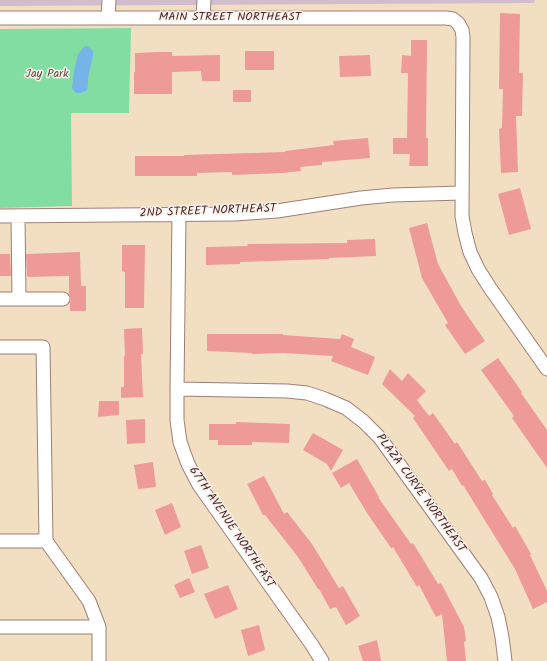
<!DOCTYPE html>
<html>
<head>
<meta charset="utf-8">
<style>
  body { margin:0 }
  canvas { display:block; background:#f2dfc2 }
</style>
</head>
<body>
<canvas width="547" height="661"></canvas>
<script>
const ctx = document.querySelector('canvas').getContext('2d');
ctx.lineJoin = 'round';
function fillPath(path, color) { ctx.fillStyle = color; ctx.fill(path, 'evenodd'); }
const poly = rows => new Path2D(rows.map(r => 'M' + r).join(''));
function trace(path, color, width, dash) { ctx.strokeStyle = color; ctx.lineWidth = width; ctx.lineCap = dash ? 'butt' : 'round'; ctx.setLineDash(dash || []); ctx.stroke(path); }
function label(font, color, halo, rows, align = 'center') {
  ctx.font = font + ' Kalam,sans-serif'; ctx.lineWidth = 3; ctx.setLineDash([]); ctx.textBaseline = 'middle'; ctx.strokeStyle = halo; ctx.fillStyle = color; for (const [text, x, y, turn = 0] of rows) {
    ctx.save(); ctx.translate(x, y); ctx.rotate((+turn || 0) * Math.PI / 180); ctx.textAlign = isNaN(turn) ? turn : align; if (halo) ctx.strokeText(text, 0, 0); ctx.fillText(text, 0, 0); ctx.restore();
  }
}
fillPath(poly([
  [0,0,535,0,534,3,0,6]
]), '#d1bdcb');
fillPath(poly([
  [131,28,129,113,71,113,72,206,0,208,0,29]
]), '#82dda3');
fillPath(poly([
  [87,46,93,51,93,55,88,78,88,85,87,90,81,93,76,93,72,88,74,71,78,54,84,47]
]), '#75b3e8');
fillPath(poly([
  [500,13,520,14,519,73,523,73,522,116,516,116,518,172,501,173,499,129,502,128,503,89,499,89],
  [411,40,427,40,426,138,428,138,428,166,409,166,410,154,393,154,393,138,407,138,408,73,401,73,402,55,411,56],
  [245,51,274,51,274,70,245,70],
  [158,52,172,52,172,56,220,55,220,81,202,81,201,71,172,72,172,94,134,94,134,72,135,72,135,53],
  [370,55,371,76,340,77,339,56],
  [233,90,251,90,251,102,233,102],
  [368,138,370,158,322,162,322,165,300,167,301,171,283,173,232,175,232,172,197,173,197,176,135,176,135,156,184,156,184,155,285,152,285,151,334,145,333,141],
  [520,188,531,229,509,235,498,194],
  [427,223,438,264,461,306,485,341,465,354,445,325,448,323,422,278,409,228],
  [375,239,376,256,329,258,329,259,240,262,240,264,206,265,206,247,248,246,247,244,347,243,347,240],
  [122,245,145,245,144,308,125,308,125,272,122,271],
  [80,252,81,286,86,286,86,311,70,311,70,303,71,299,69,294,69,276,28,277,28,276,27,276,26,254],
  [0,254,10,254,11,276,0,276],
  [142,328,143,354,141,354,143,397,121,398,121,387,124,387,124,356,125,356,124,329],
  [207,334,283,334,283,335,340,339,342,334,354,339,351,347,375,357,368,375,331,361,333,356,283,353,252,354,252,353,207,351],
  [498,358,522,392,521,393,547,430,547,468,512,418,514,416,481,370],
  [390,369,402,381,408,373,426,391,417,400,429,416,433,413,455,444,457,442,482,481,485,480,493,494,492,495,513,528,515,526,531,554,530,555,547,591,547,602,533,609,515,569,463,485,462,486,452,469,449,471,413,418,415,416,382,384],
  [99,401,119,401,119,415,98,417],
  [145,419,145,443,127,444,126,420],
  [236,422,290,424,289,443,252,442,252,445,218,445,218,440,209,440,209,424,236,424],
  [313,433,343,450,331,471,327,464,303,450],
  [357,459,379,497,378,497,411,544,413,543,438,584,441,583,464,627,466,641,464,642,466,661,447,661,442,614,436,617,419,585,417,587,393,547,391,548,367,513,349,483,341,488,332,473],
  [153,462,156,487,138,489,134,465],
  [264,476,284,514,287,512,312,544,339,588,343,586,360,616,346,625,336,607,330,609,319,589,318,589,298,557,265,515,263,515,247,484],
  [172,503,181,527,165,535,155,510],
  [201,545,209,568,192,574,184,551],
  [189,578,195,592,180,598,174,585],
  [228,585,238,609,215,619,204,594],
  [259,625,265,650,248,656,241,630],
  [377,640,381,661,363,661,358,646]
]), '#ee9a98');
const minor = poly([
  [0,18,446,18,453,19,458,23,462,30,463,37,462,216,465,233,470,252,478,269,490,288,547,369],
  [108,18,109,0],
  [203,18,204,0],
  [179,215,177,389,177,420,180,442,188,464,199,485,312,645,322,661],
  [0,216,235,214,277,211,361,198,393,195,462,193],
  [18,216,19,299,63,299],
  [0,299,19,299],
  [0,347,43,347,46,541,89,601,99,627,99,661],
  [177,389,287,391,307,393,325,399,346,408,363,421,380,438,481,578,491,597,498,617,502,637,505,661],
  [0,541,46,541],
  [0,627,99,627]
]);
trace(minor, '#9e7f76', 15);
trace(minor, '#fff', 13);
label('12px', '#4a1f2b', '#f7f3e8', [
  ["MAIN STREET NORTHEAST",230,18],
  ["2ND STREET NORTHEAST",208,212,-2],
  ["PLAZA CURVE NORTHEAST",420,494,54],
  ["67TH AVENUE NORTHEAST",231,528,56]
]);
label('12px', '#584e49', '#f7f3e8', [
  ["Jay Park",47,75]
]);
</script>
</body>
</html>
